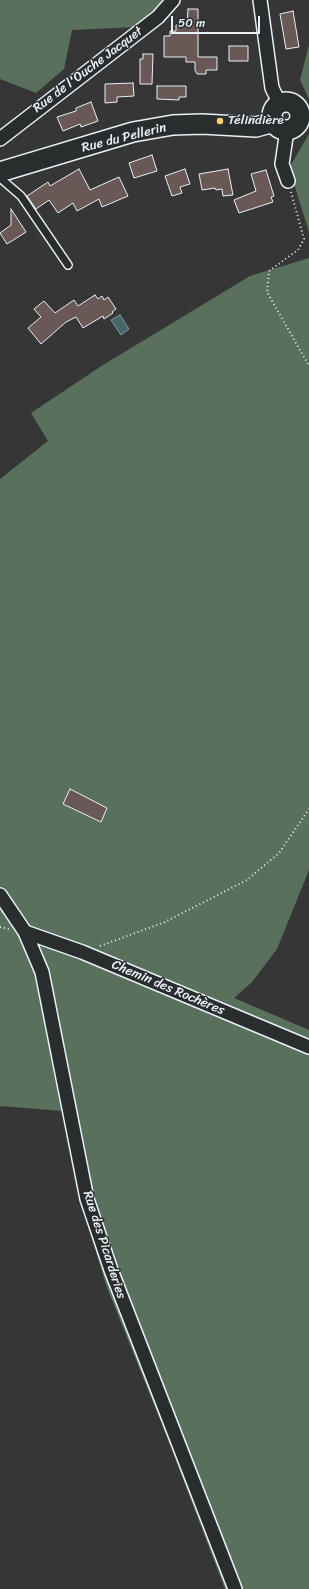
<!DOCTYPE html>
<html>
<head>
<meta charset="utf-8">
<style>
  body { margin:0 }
  #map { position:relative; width:309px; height:1589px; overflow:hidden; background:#373636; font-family:Sriracha,sans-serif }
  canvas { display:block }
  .scale { position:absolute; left:171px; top:16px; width:89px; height:18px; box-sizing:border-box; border:2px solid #e8f1f8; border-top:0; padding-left:5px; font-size:12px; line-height:14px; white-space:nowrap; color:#e8f1f8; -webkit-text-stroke:3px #2a2d2e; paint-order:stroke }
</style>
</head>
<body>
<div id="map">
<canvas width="309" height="1589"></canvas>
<div class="scale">50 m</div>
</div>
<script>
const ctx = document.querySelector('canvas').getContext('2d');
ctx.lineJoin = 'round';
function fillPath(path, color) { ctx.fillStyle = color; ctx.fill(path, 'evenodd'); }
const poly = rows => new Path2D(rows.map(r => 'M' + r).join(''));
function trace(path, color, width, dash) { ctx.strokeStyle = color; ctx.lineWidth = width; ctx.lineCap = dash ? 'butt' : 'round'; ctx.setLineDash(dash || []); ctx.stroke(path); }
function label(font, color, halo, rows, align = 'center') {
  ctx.font = font + ' Sriracha,sans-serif'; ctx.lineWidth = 3; ctx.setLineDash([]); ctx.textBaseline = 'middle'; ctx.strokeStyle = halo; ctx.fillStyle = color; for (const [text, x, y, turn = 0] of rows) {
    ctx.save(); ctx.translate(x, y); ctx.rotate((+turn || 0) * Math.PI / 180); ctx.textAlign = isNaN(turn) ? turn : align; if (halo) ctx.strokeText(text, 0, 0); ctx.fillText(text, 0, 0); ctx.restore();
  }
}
fillPath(poly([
  [0,0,166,0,153,14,137,27,72,30,64,69,36,93,0,79],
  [309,45,309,99,300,80],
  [309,134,309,232,289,168],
  [309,258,309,870,277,949,252,982,234,998,309,1030,309,1589,225,1589,167,1437,106,1285,77,1188,62,1111,0,1106,0,479,48,441,31,413,103,365,250,276]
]), '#59705c');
const water = poly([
  [120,315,129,329,121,335,111,320,120,315]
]);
fillPath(water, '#47666a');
trace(water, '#879ea3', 1);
const building = poly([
  [188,9,198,9,198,57,217,57,217,70,206,70,206,74,197,74,195,70,195,62,186,62,186,57,164,57,164,36,170,36,170,31,176,31,176,25,187,25,188,9],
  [293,11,299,47,286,49,280,14,293,11],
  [229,46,248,46,248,61,229,61,229,46],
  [143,54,153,54,152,84,140,84,140,59,143,59,143,54],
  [133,83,134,96,117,97,117,102,105,103,105,84,133,83],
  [157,86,186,86,186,97,179,97,179,100,157,99,157,86],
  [91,102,98,121,81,127,80,124,63,131,57,117,76,111,76,108,91,102],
  [152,155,157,171,134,178,129,163,152,155],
  [79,169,90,190,119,177,128,196,102,207,99,199,77,211,73,203,58,213,49,200,36,209,27,196,48,182,50,186,79,169],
  [185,169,190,184,180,187,182,193,172,196,165,176,185,169],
  [228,169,233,195,223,196,222,189,216,190,215,188,202,190,199,174,228,169],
  [266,170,274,196,271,197,273,202,239,213,234,200,256,191,251,174,266,170],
  [11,209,26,232,7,244,0,233,11,225,11,209],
  [95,295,98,299,102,296,104,300,108,297,116,309,112,312,113,313,104,319,103,316,83,328,76,317,66,322,41,344,28,328,41,317,34,309,44,301,55,313,74,300,78,306,95,295],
  [70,789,107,808,101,822,63,804,70,789]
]);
fillPath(building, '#6a5857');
trace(building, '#e8f1f8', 1);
const lane = poly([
  [0,178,21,196,68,265]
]);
const street = poly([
  [260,0,272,88,280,104],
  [287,130,282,164,288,181],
  [0,139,158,17,173,0],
  [0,895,25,932,42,972,87,1199,111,1270,235,1589],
  [25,932,82,952,309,1047]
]);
const secondary = poly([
  '272 116a14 14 0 1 1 28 0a14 14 0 1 1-28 0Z',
  [0,172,133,132,173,125,202,124,256,127,274,122]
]);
trace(lane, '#e8f1f8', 10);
trace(street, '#e8f1f8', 16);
trace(secondary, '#e8f1f8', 22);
trace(poly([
  [291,192,304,239,298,250,269,271,267,292,309,366],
  [0,927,9,929],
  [100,946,165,922,247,880,279,853,309,809]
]), '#e8f1f8', 2, [1, 3]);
trace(lane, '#2a2d2e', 7);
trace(street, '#2a2d2e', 13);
trace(secondary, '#2a2d2e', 19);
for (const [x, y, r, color] of [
  [220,121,4,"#ffd166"]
]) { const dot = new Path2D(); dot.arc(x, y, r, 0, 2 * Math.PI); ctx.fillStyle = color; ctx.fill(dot); trace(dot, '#2a2d2e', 1.5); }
label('13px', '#e8f1f8', '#2a2d2e', [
  ["Rue de l'Ouche Jacquet",88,70,-37],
  ["Rue du Pellerin",124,138,-14],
  ["Chemin des Rochères",168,988,23],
  ["Rue des Picarderies",104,1245,72]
]);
label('13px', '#e8f1f8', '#2a2d2e', [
  ["Télindière",228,121]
], 'left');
</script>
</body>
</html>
